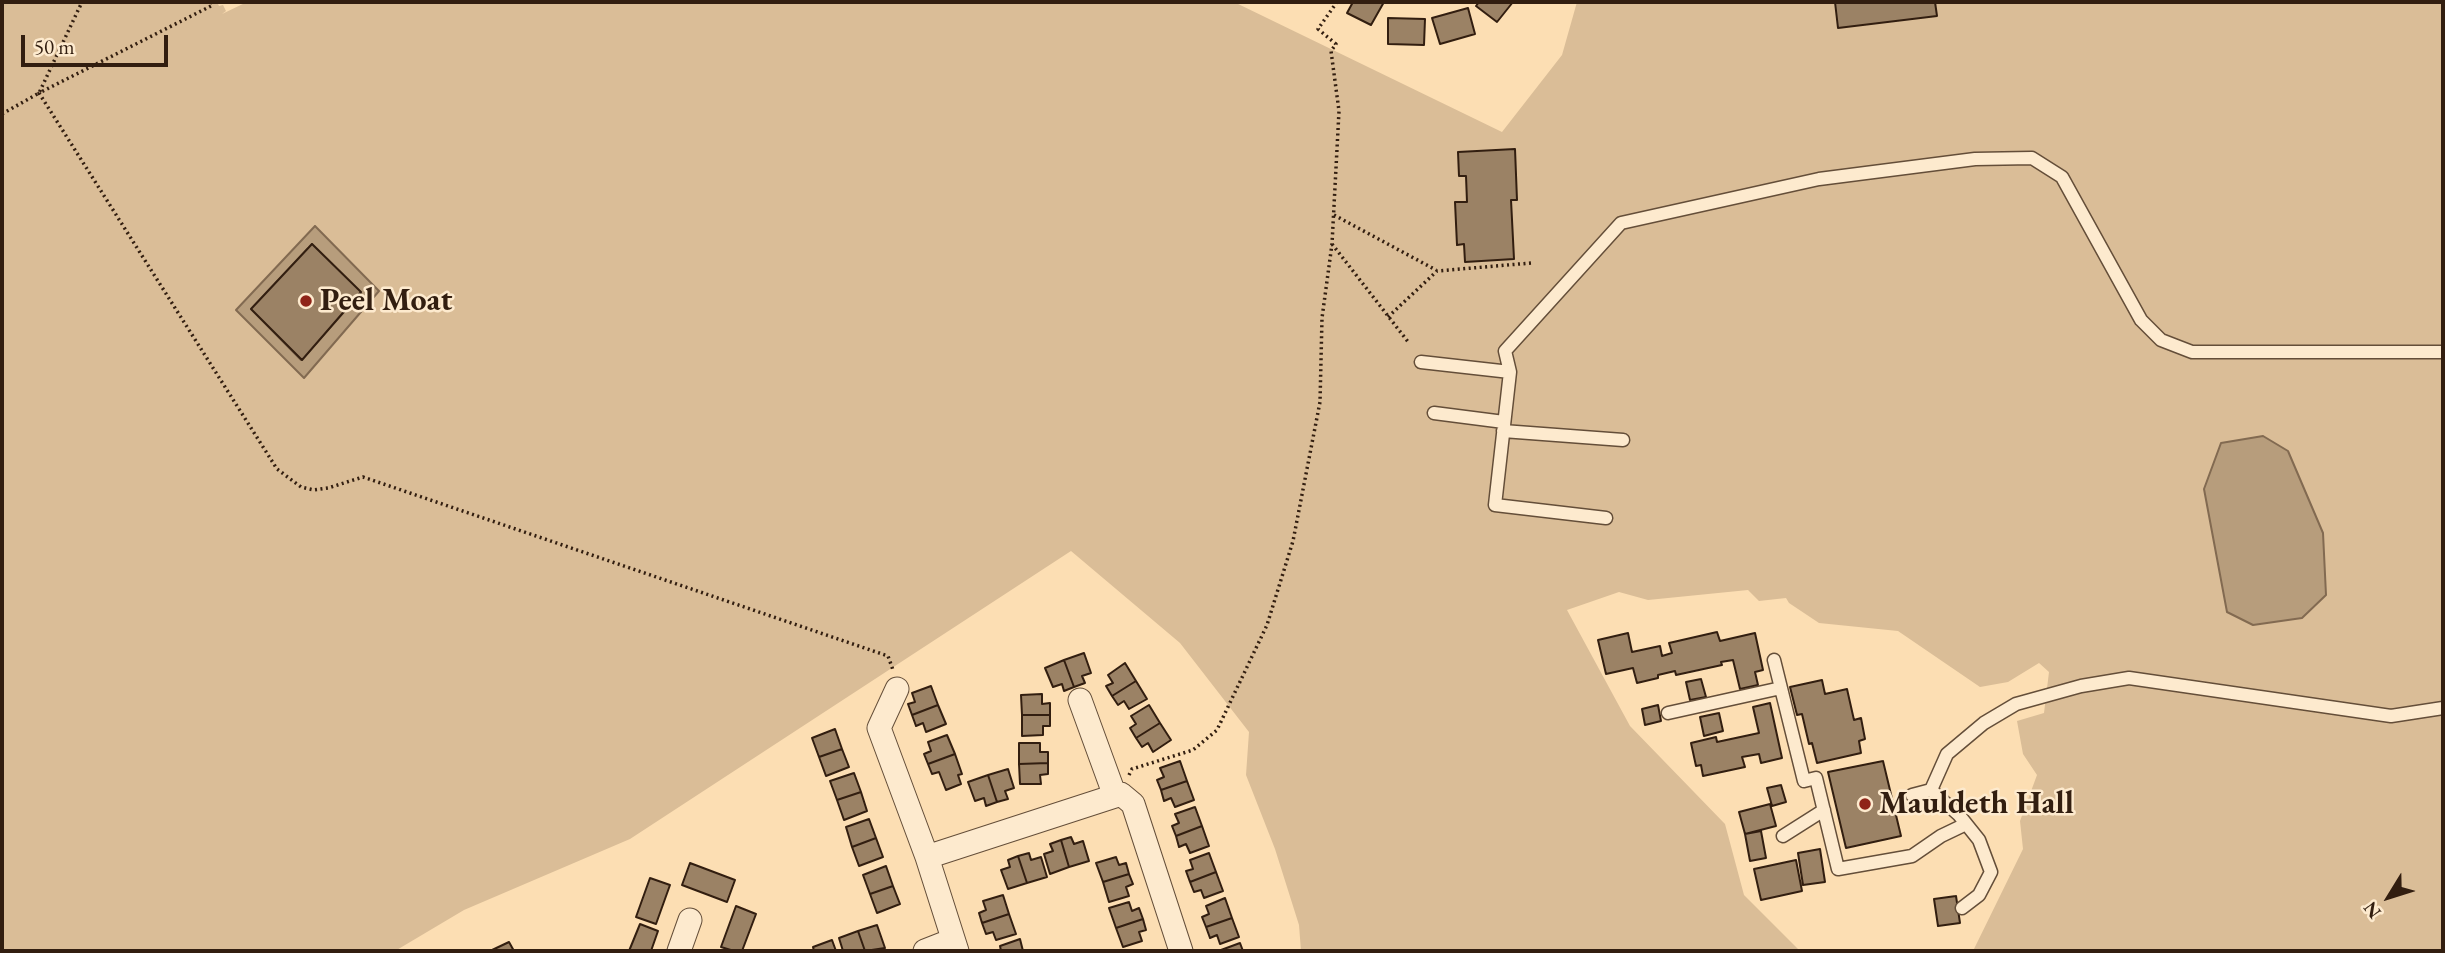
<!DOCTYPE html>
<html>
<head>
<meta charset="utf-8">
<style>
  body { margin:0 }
  #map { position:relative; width:2445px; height:953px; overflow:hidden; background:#fcdeb3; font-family:"EB Garamond",serif }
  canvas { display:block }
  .frame { position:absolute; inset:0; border:4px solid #321e10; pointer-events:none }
  .north { position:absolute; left:2354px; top:862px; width:70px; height:70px; -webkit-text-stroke:5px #fdeace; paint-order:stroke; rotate:232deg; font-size:19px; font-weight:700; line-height:28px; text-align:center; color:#321e10 }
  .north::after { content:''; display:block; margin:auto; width:24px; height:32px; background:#321e10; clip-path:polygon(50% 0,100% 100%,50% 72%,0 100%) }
  .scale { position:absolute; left:21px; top:35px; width:147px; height:32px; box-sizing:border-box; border:4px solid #321e10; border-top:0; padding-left:9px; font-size:21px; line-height:24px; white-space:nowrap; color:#321e10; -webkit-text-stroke:5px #fdeace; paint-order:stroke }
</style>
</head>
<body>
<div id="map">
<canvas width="2445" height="953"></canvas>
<div class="frame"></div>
<div class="north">N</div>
<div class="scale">50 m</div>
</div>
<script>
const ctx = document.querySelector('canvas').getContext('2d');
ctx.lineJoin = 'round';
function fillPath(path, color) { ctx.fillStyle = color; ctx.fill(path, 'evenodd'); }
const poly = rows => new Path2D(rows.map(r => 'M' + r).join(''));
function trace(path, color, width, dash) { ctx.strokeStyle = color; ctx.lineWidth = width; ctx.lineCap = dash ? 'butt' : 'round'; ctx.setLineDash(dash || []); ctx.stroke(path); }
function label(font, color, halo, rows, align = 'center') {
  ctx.font = font + ' "EB Garamond",serif'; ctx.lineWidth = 5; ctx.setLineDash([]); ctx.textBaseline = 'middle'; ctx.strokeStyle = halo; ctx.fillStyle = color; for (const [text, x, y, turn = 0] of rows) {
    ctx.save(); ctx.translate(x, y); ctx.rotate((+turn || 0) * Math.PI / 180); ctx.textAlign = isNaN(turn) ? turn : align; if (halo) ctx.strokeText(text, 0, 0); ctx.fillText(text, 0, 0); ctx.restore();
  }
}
fillPath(poly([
  [2,2,217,2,219,6,223,5,226,11,222,14,247,2,1234,2,1502,132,1562,55,1577,2,2443,2,2443,951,1973,951,2023,849,2020,821,2037,775,2023,754,2017,721,2044,713,2049,672,2039,663,2008,682,1980,687,1898,631,1819,623,1789,603,1786,598,1759,601,1748,590,1648,600,1619,592,1567,610,1630,726,1725,824,1744,895,1800,951,1301,951,1299,925,1275,849,1246,775,1249,732,1180,643,1071,551,630,839,464,910,395,951,2,951]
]), '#dabd97');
const water = poly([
  [315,226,379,291,304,378,236,310,315,226],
  [312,244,361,293,301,360,251,309,312,244],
  [2263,436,2288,451,2323,533,2326,595,2302,618,2253,625,2227,612,2204,489,2221,443,2263,436]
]);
fillPath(water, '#b79d7c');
trace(water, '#826a51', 2);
const building = poly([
  [1353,2,1384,2,1371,25,1347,13,1353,2],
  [1479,2,1513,2,1497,22,1476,6,1479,2],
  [1835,2,1935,2,1937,16,1838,28,1835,2],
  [1468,8,1475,34,1440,44,1432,18,1468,8],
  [1388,18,1425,19,1424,45,1388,44,1388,18],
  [1515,149,1517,200,1511,200,1514,259,1465,262,1464,244,1457,245,1455,202,1467,202,1466,176,1459,176,1458,152,1515,149],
  [312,244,361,292,302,360,251,309,312,244],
  [1717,632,1720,641,1755,633,1763,670,1755,672,1758,685,1740,689,1733,660,1721,662,1722,665,1676,675,1675,671,1658,675,1658,678,1637,683,1633,668,1606,674,1598,640,1628,633,1632,652,1660,646,1662,656,1672,653,1669,643,1717,632],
  [1084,653,1091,673,1082,676,1085,683,1074,687,1064,660,1084,653],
  [1064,660,1074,687,1064,691,1062,684,1053,687,1045,668,1064,660],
  [1125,663,1136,681,1112,696,1106,686,1113,683,1108,675,1125,663],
  [1701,679,1706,697,1690,700,1686,682,1701,679],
  [1822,680,1825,694,1847,689,1854,720,1861,718,1865,739,1859,741,1861,753,1817,763,1812,743,1809,744,1802,714,1797,715,1790,687,1822,680],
  [1136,681,1147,699,1129,709,1124,701,1118,705,1112,696,1136,681],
  [931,686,938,705,912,715,908,704,915,702,912,693,931,686],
  [1042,694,1042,704,1050,703,1050,715,1022,715,1021,695,1042,694],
  [1770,703,1782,758,1761,763,1759,754,1742,757,1745,767,1703,776,1701,765,1696,766,1691,743,1716,737,1717,742,1759,733,1753,707,1770,703],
  [938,705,946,724,926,732,923,723,916,726,912,715,938,705],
  [1149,705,1160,723,1136,738,1130,728,1136,724,1131,716,1149,705],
  [1658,705,1661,721,1645,725,1642,709,1658,705],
  [1719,713,1723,731,1704,736,1700,717,1719,713],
  [1022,715,1050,715,1050,726,1043,726,1043,735,1022,736,1022,715],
  [1160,723,1171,740,1153,752,1148,743,1142,747,1136,738,1160,723],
  [835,729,842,749,819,757,812,738,835,729],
  [947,735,955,754,928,764,924,754,931,751,928,742,947,735],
  [1019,743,1040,743,1040,752,1048,752,1048,763,1019,764,1019,743],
  [842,749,849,767,826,776,819,757,842,749],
  [955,754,962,774,958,775,961,784,946,790,939,772,932,774,928,764,955,754],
  [1180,761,1187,781,1161,790,1157,780,1164,777,1160,768,1180,761],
  [1883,761,1901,836,1846,848,1828,772,1883,761],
  [1048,763,1048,774,1040,775,1041,784,1020,784,1019,764,1048,763],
  [1008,769,1014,788,1005,791,1008,799,997,802,988,775,1008,769],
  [854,773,861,792,837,800,830,781,854,773],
  [988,775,997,802,986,806,984,798,975,801,968,782,988,775],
  [1187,781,1194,800,1175,807,1171,798,1164,801,1161,790,1187,781],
  [1781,785,1786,802,1772,806,1767,788,1781,785],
  [861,792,867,811,844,820,837,800,861,792],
  [1770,804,1776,826,1745,834,1739,812,1770,804],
  [1195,807,1202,826,1176,836,1172,826,1179,823,1175,814,1195,807],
  [869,819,876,838,852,847,846,827,869,819],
  [1202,826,1209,846,1190,853,1186,844,1179,847,1176,836,1202,826],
  [1761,831,1766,858,1750,861,1745,834,1761,831],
  [1071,837,1074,844,1083,841,1089,861,1069,867,1061,840,1071,837],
  [876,838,883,857,859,866,852,847,876,838],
  [1061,840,1069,867,1050,874,1044,854,1053,851,1050,844,1061,840],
  [1820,849,1825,882,1803,885,1798,853,1820,849],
  [1029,853,1031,860,1041,857,1047,877,1027,883,1018,856,1029,853],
  [1209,853,1216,872,1190,882,1186,871,1193,869,1190,860,1209,853],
  [1018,856,1027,883,1008,889,1001,870,1010,867,1008,860,1018,856],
  [1116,857,1119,865,1126,863,1129,874,1103,882,1096,863,1116,857],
  [1796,860,1802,891,1761,900,1754,869,1796,860],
  [690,863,735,880,727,902,682,885,690,863],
  [886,866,893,886,870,894,863,875,886,866],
  [1216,872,1223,891,1204,898,1201,890,1194,892,1190,882,1216,872],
  [1129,874,1133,884,1126,887,1129,896,1109,902,1103,882,1129,874],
  [650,878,670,885,656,924,636,917,650,878],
  [893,886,900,904,877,913,870,894,893,886],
  [1003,895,1009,914,982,923,979,913,986,910,983,901,1003,895],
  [1956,896,1960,923,1938,926,1934,899,1956,896],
  [1225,898,1232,918,1206,927,1202,917,1209,914,1206,906,1225,898],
  [1129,902,1132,911,1139,908,1143,919,1116,928,1109,908,1129,902],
  [736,906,756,914,742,951,734,951,721,947,736,906],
  [1009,914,1016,934,996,940,993,932,986,934,982,923,1009,914],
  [1232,918,1239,937,1220,944,1217,935,1210,938,1206,927,1232,918],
  [1143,919,1146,930,1139,932,1142,941,1123,947,1116,928,1143,919],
  [640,924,658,931,651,951,629,951,640,924],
  [877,925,885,948,865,951,858,931,877,925],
  [858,931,865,951,843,951,839,938,858,931],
  [1020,939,1023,951,1001,951,1000,946,1020,939],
  [832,940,836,951,814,951,813,947,832,940],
  [509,942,514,951,490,951,509,942],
  [1240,943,1243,951,1221,951,1221,950,1240,943]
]);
fillPath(building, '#9b8265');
trace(building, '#321e10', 2);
const service = poly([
  [1421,362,1510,372],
  [1434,413,1504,422],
  [1503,431,1623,440],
  [1606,518,1495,505,1510,372,1505,351,1621,223,1819,179,1975,159,2032,158,2062,177,2141,320,2161,340,2192,352,2443,352],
  [1774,660,1804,781,1816,778,1838,869,1912,856,1941,836,1966,824],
  [1668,713,1781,688],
  [1931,790,1959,815,1979,840,1991,872,1979,895,1962,908],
  [1912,795,1931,790,1947,754,1984,723,2016,704,2081,686,2129,678,2391,716,2443,708],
  [1783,836,1824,810]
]);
const minor = poly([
  [897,689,879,728,927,857,957,951],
  [1080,700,1115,796],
  [927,857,1121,794,1133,804,1181,951],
  [679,951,690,920],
  [925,951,953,940]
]);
trace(service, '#644e39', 15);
trace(minor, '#644e39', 25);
trace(poly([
  [212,2,213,5,39,93,277,469,301,487,314,490,328,488,363,477,888,656,893,670],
  [2,114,39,93,82,2],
  [1334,215,1436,270],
  [1332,244,1409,343],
  [1388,317,1437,271,1531,263],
  [1129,775,1132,769,1193,750,1217,730,1267,625,1293,541,1320,402,1322,318,1332,244,1339,111,1331,51,1336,44,1318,29,1337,2]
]), '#321e10', 3.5, [2, 3.5]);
trace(service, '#fdeace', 12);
trace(minor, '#fdeace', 23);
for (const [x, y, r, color] of [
  [306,301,7,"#8f2418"],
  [1865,804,7,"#8f2418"]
]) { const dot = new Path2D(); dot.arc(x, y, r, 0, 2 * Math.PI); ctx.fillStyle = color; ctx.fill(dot); trace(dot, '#fdeace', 2.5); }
label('bold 32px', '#321e10', '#fdeace', [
  ["Peel Moat",320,301],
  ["Mauldeth Hall",1879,804]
], 'left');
</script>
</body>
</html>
